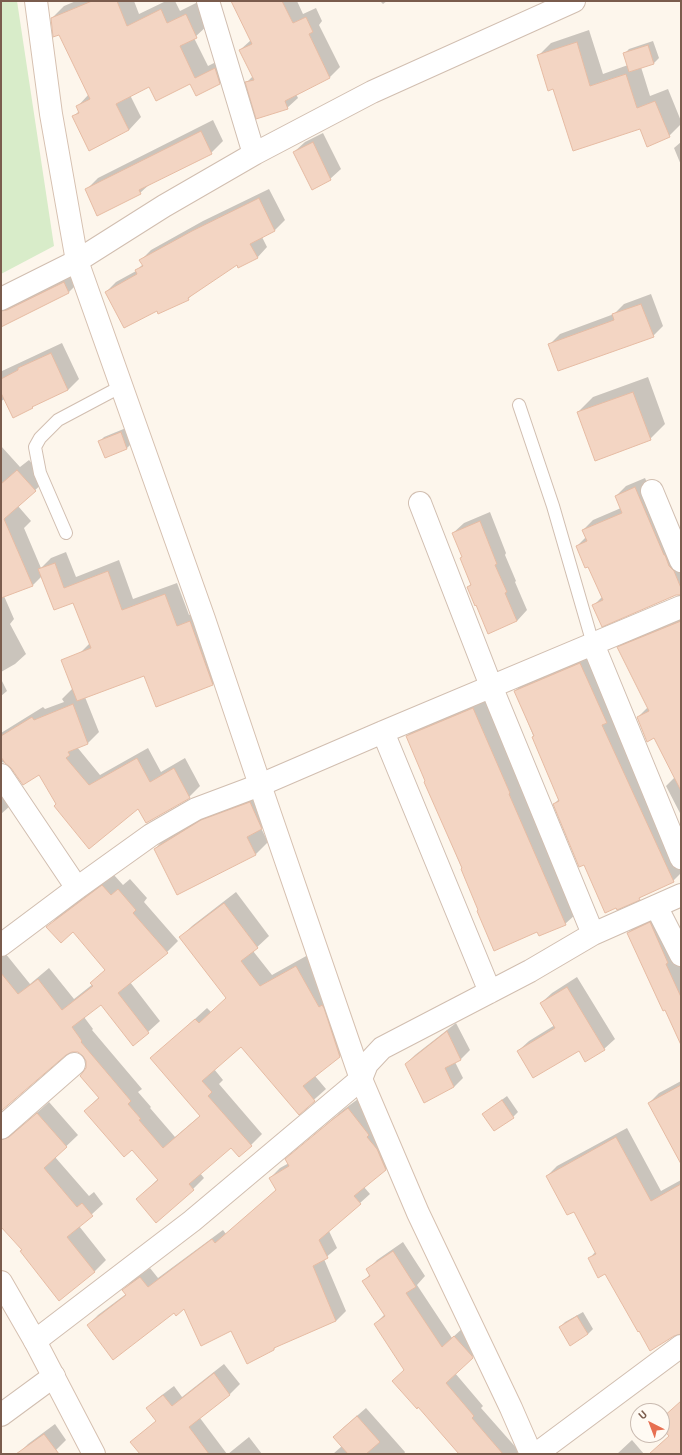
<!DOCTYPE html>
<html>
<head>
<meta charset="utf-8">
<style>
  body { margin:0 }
  #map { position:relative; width:682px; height:1455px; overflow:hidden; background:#fdf6ec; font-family:Barlow,sans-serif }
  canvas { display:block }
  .frame { position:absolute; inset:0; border:2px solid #7a5c4d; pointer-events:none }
  .north { position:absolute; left:630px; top:1403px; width:40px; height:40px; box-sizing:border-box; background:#fffaf3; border:1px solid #cabbb1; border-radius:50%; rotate:318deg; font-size:11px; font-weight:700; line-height:16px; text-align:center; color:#7a5c4d }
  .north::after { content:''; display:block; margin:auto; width:14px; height:18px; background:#e76f51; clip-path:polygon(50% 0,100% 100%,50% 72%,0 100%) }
</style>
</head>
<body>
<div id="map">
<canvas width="682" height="1455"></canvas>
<div class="frame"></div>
<div class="north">U</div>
</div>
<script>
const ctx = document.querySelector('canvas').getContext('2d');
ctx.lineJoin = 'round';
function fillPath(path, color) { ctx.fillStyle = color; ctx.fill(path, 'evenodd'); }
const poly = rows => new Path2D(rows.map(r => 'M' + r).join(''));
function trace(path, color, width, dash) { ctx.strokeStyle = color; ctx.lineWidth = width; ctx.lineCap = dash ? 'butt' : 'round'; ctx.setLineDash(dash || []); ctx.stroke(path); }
fillPath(poly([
  [1,1,17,1,54,246,1,274]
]), '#d8ecc9');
fillPath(poly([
  [76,1,134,1,139,14,166,1,175,1,180,11,198,2,209,24,194,38,208,66,228,56,232,71,219,83,190,82,150,86,130,95,141,117,129,130,73,117,79,111,77,107,89,94,52,18,64,6],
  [239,1,297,1,303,14,316,8,322,21,319,25,340,67,330,77,296,94,298,98,287,108,247,82,253,76,240,50,251,40],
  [380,1,387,1,383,4],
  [589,30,603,74,628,65,624,54,629,49,653,41,659,58,654,63,641,67,650,96,668,89,681,121,681,124,669,136,641,128,553,88,538,56,551,43],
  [213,120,223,141,211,153,151,183,140,193,86,190,98,178],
  [323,133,341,169,330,179,294,152,305,142],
  [681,142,681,165,674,148],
  [269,189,285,220,275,230,262,237,267,247,257,258,237,264,197,290,188,299,157,310,106,292,116,282,136,271,143,264,141,260,151,250,203,221],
  [74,272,79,282,69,292,1,326,1,303],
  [651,294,663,326,653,336,550,344,560,334,614,314,624,304],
  [62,343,79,379,68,390,34,405,32,408,5,399,1,401,1,369,2,371],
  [648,377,665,424,650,439,578,412,593,397],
  [126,428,132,443,127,448,105,457,99,442,104,437],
  [1,446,20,467,29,460,46,480,18,506,31,521,24,528,41,568,51,558,66,552,76,577,119,560,133,599,177,583,189,615,201,610,224,673,213,684,144,675,85,697,99,732,88,743,77,747,100,775,148,748,161,772,185,758,200,786,189,797,139,807,57,804,40,773,12,767,7,763,1,762,1,733,43,707,45,709,64,702,62,699,74,687,79,654,90,643,73,602,42,576,33,585,4,596,14,619,10,624,26,654,15,664,1,672],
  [645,478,674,546,681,559,681,594,594,605,602,597,589,565,577,546,586,537,583,530,593,520,621,508,616,496,626,486],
  [490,512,506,553,505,555,516,581,515,582,527,610,517,621,468,587,472,583,463,556,453,533,464,523],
  [681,615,681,815,666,786,675,777,655,736,638,717,648,707,618,648,629,637],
  [590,654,681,865,681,873,673,881,617,909,585,863,554,804,559,799,515,691,525,681],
  [1,679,7,691,1,696],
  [484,698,520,782,519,783,576,914,565,924,540,935,538,931,479,910,407,736,417,726],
  [1,770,19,798,1,814],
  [263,790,274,816,261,828,268,842,256,854,178,894,155,849,167,836,215,808],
  [114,875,123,885,130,879,147,898,144,902,178,941,167,952,130,982,160,1021,148,1032,133,1044,101,1003,84,1017,93,1029,92,1030,142,1089,138,1092,151,1107,150,1108,175,1137,201,1115,152,1058,207,1008,211,1012,227,998,180,938,192,926,236,892,269,936,253,951,272,975,308,955,351,1045,340,1056,315,1076,326,1089,299,1113,242,1046,214,1069,223,1080,219,1084,262,1134,251,1145,231,1146,200,1173,204,1178,193,1189,137,1199,158,1179,132,1149,85,1111,99,1097,87,1068,87,1062,84,1055,78,1051,72,1051,66,1054,1,1110,1,948,30,984,49,968,74,999,93,984,92,983,106,969,73,931,48,927,59,915],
  [660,913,681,965,681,1044,666,1009,628,933,638,923],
  [577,977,615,1039,604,1049,585,1060,579,1050,518,1051,529,1041,555,1025,541,1003,552,993],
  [456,1023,470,1050,461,1059,455,1062,463,1078,454,1087,406,1064,415,1055],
  [681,1081,681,1162,649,1103,659,1093],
  [507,1096,518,1112,513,1117,483,1114],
  [358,1099,396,1159,386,1169,364,1187,370,1194,329,1231,337,1248,324,1259,346,1311,336,1321,277,1345,274,1349,184,1308,174,1312,88,1325,98,1315,126,1294,123,1290,133,1280,150,1268,158,1278,223,1230,226,1234,277,1189,270,1178,280,1168,289,1163,287,1159,343,1110],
  [49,1102,78,1135,55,1157,89,1196,94,1192,103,1204,79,1226,106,1260,95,1271,59,1299,23,1250,1,1225,1,1121,16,1129,22,1126],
  [627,1128,661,1191,681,1180,681,1332,589,1259,596,1251,574,1210,547,1176,557,1166],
  [403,1242,425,1276,417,1285,452,1338,464,1327,482,1347,455,1373,483,1406,481,1408,519,1451,516,1454,474,1454,405,1370,375,1324,385,1314,364,1281,370,1274,367,1270,377,1260],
  [583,1312,593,1329,588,1334,560,1327,565,1322],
  [224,1364,240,1384,230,1394,200,1418,227,1454,141,1454,131,1442,157,1420,147,1408,158,1398,174,1386,182,1397],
  [366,1408,405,1452,404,1454,333,1454,342,1446,343,1428],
  [55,1424,66,1440,56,1450,51,1454,18,1454,28,1444],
  [249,1437,262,1454,228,1454],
  [632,1440,644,1454,617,1454]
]), '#0003');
const building = poly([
  [92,1,117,1,127,26,161,9,167,23,186,14,197,38,180,46,195,78,215,68,220,84,196,96,190,84,156,101,149,87,116,104,129,130,89,151,72,116,79,113,76,106,90,99,59,35,53,37,51,18,92,1],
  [231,1,282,1,293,23,306,17,313,32,309,34,330,78,285,101,288,109,256,119,245,82,254,80,239,50,252,44,231,1],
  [577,42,590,86,626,74,637,108,655,101,670,137,647,147,640,129,573,151,553,89,548,91,537,55,577,42],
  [648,45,654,64,629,72,623,53,648,45],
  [201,131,212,154,139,190,141,194,97,216,85,189,201,131],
  [313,142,331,180,312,190,293,152,313,142],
  [259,198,275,231,250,244,258,258,238,268,237,265,188,298,189,300,158,314,157,311,124,328,105,292,137,274,135,270,143,266,139,260,192,231,259,198],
  [64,282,69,293,1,327,1,311,7,310,64,282],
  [641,304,654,337,558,371,548,344,614,320,612,314,641,304],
  [51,353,68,390,32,407,33,408,13,418,1,393,1,379,18,370,18,368,51,353],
  [633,392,651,440,595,461,577,412,633,392],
  [121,432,127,449,105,458,98,441,121,432],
  [17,470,36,491,4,519,33,586,1,598,1,484,17,470],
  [635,487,664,555,665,555,669,566,674,571,681,588,681,595,676,595,602,627,592,605,603,600,588,567,585,568,576,546,587,541,582,530,622,513,615,496,635,487],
  [480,521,497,564,495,565,507,592,505,593,517,621,488,634,476,605,475,606,467,587,471,585,460,558,462,557,452,533,480,521],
  [55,563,64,588,108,571,122,610,165,594,177,626,190,621,213,685,156,707,144,676,77,701,61,660,91,648,73,603,54,610,38,569,55,563],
  [681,621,681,791,654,738,647,742,637,717,649,711,617,647,681,621],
  [580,663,607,723,602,725,674,882,639,898,640,900,617,910,616,908,605,913,584,865,579,867,553,804,559,801,532,737,534,736,514,691,580,663],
  [73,704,88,744,68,752,70,755,66,758,89,785,137,758,150,782,174,768,190,798,146,823,138,809,89,849,54,806,56,804,39,775,23,785,11,768,5,763,1,757,1,736,32,717,34,720,73,704],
  [473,708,510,793,509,794,566,925,539,936,537,932,494,951,477,911,478,910,461,869,462,868,424,782,425,781,406,736,473,708],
  [250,802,262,829,247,837,256,855,177,895,154,849,201,820,250,802],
  [102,885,111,895,118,889,136,910,133,913,168,953,118,993,149,1033,133,1046,101,1005,72,1027,82,1041,81,1042,131,1101,128,1104,141,1119,139,1120,163,1148,200,1116,150,1058,195,1019,199,1023,226,998,179,937,224,903,258,948,241,961,260,986,296,966,319,1007,322,1005,324,1008,340,1057,303,1086,315,1101,299,1115,241,1047,202,1081,212,1092,208,1096,252,1146,239,1157,231,1148,189,1184,194,1190,156,1223,136,1199,158,1180,132,1150,124,1157,84,1111,99,1098,80,1076,86,1068,86,1061,83,1056,78,1052,72,1052,66,1055,1,1111,1,973,18,994,38,979,62,1010,93,986,90,983,105,970,73,932,61,943,46,927,102,885],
  [650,922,668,963,666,964,681,997,681,1045,665,1010,663,1011,627,933,650,922],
  [567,987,605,1050,585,1062,579,1051,533,1078,517,1051,555,1028,540,1003,567,987],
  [447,1031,461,1060,445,1068,454,1087,424,1103,405,1064,447,1031],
  [681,1085,681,1164,648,1103,681,1085],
  [502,1100,514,1118,494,1131,482,1114,502,1100],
  [348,1108,369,1135,367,1137,377,1149,386,1170,354,1196,361,1204,319,1240,328,1258,313,1266,336,1321,274,1348,274,1350,247,1364,231,1331,201,1346,184,1309,176,1316,174,1313,113,1360,87,1325,126,1295,122,1290,140,1277,148,1287,212,1239,215,1243,276,1190,269,1178,289,1166,285,1159,332,1120,348,1108],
  [37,1113,67,1147,44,1168,77,1207,82,1203,93,1216,67,1237,95,1272,59,1301,20,1251,22,1250,1,1227,1,1140,9,1137,37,1113],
  [616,1137,651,1201,681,1184,681,1334,674,1336,650,1351,639,1331,638,1332,605,1274,598,1278,588,1258,596,1254,574,1212,567,1215,546,1176,616,1137],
  [393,1251,416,1287,406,1293,442,1347,454,1336,472,1356,473,1358,446,1383,474,1416,472,1418,503,1454,459,1454,418,1407,417,1409,392,1381,404,1370,374,1324,385,1316,362,1281,370,1276,366,1269,393,1251],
  [577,1316,588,1334,570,1346,559,1327,577,1316],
  [214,1373,230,1395,189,1427,209,1454,140,1454,130,1442,156,1421,146,1408,163,1395,172,1406,214,1373],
  [681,1401,681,1454,649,1454,669,1436,662,1428,662,1418,681,1401],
  [357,1416,380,1442,366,1454,348,1454,333,1437,357,1416],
  [44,1434,59,1454,16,1454,44,1434]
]);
fillPath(building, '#f3d5c3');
trace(building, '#e6bba3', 1);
const lane = poly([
  [519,405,553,506,593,644],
  [66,533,40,473,35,447,40,438,58,420,122,386]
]);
const street = poly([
  [208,1,254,154],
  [1,299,77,261,164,206,254,154,372,92,574,1],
  [652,491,681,561],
  [420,503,491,686,593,934],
  [593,644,681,858],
  [383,732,490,992],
  [1,775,77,888],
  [656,906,681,955],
  [1,945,77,888,151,835,196,809,260,785,383,732,681,607],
  [1,1128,74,1064],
  [35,1341,192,1221,361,1079,367,1064,382,1048,530,971,593,934,681,895],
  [1,1415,54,1376],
  [536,1454,681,1346]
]);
const secondary = poly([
  [36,1,51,114,77,261,204,619,260,785,361,1079,418,1213,511,1408,531,1454],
  [1,1282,35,1341,94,1454]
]);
trace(lane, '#d1beb0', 14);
trace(street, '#d1beb0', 24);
trace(secondary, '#d6c0b0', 24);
trace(lane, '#fff', 12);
trace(street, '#fff', 22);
trace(secondary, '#fff', 22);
</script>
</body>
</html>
